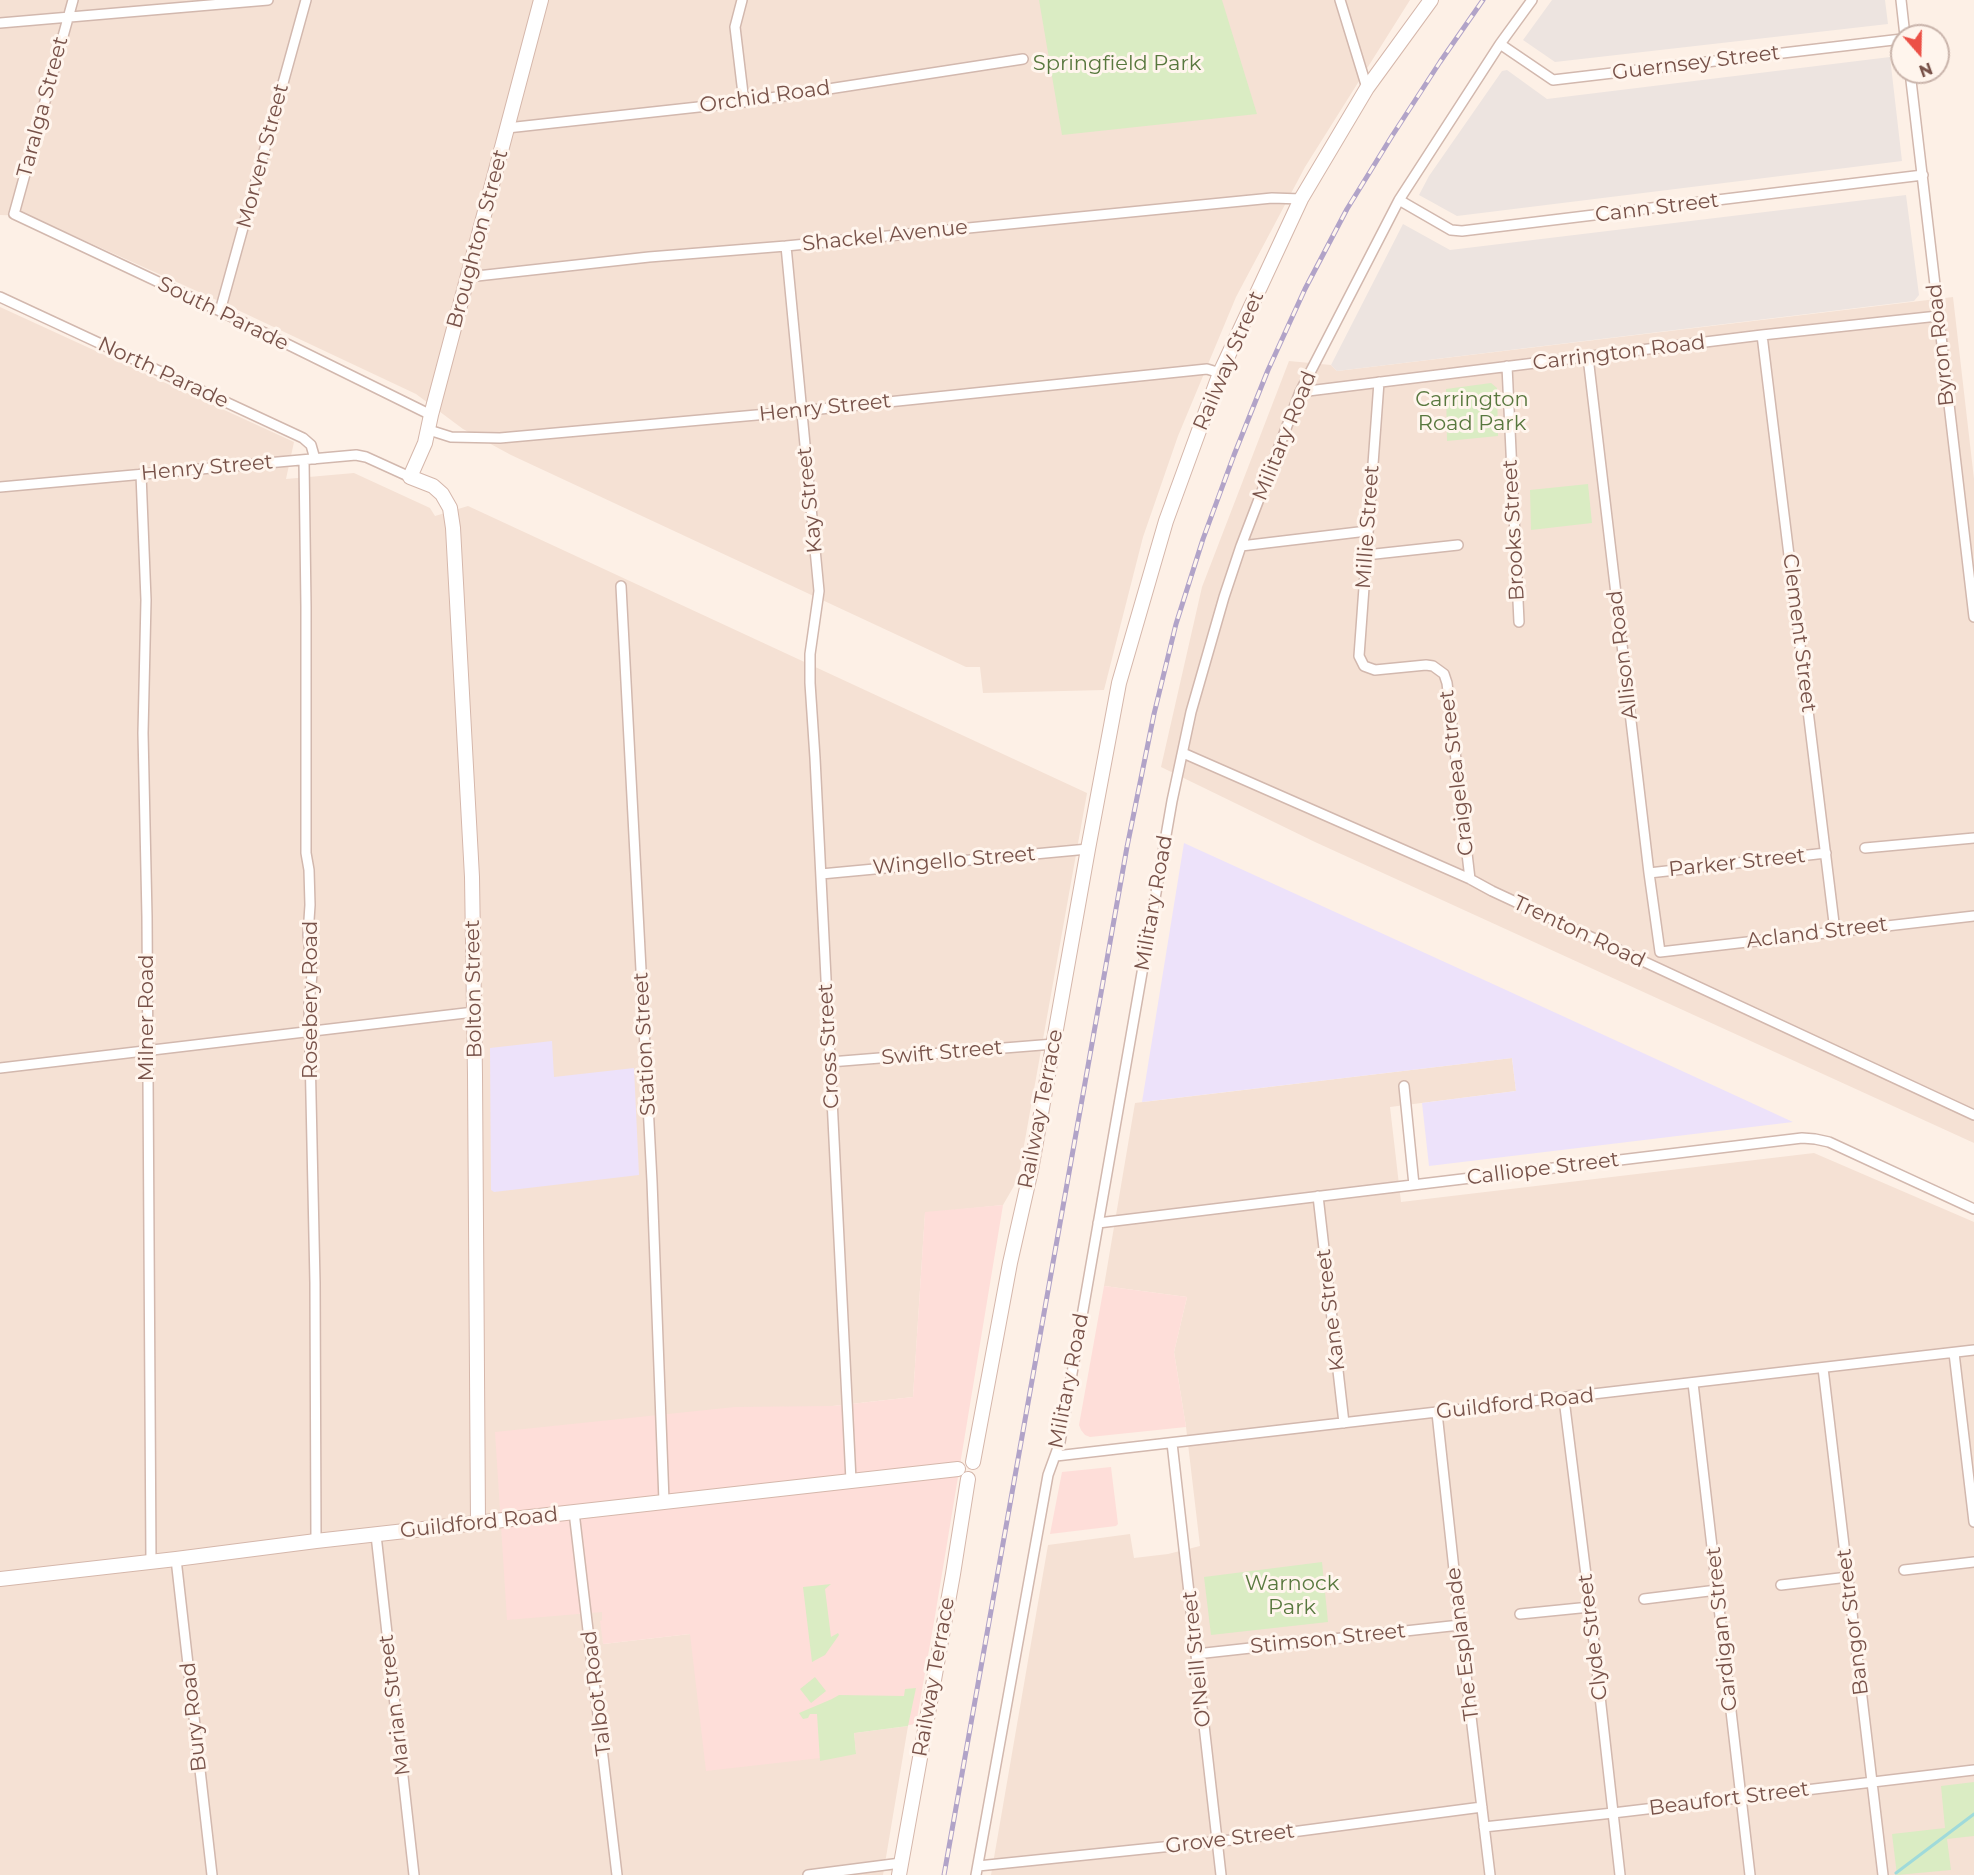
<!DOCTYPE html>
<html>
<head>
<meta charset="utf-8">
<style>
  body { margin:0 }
  #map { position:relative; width:1974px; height:1875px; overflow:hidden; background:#fdf0e6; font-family:Montserrat,sans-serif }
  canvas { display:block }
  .north { position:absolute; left:1890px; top:24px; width:60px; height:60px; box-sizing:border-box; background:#fff5ed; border:2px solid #c9b4ab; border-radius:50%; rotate:160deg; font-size:16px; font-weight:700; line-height:24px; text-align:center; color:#785249 }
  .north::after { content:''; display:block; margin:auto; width:21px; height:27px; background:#ec5046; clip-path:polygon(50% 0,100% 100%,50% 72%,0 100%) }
</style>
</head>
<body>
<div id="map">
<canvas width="1974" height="1875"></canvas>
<div class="north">N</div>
</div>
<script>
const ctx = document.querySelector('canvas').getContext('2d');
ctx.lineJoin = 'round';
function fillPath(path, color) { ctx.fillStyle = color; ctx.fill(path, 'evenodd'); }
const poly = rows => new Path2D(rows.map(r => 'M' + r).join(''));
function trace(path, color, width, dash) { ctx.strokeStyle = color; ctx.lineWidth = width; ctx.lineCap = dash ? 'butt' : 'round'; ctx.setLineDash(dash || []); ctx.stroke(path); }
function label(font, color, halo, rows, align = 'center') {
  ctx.font = font + ' Montserrat,sans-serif'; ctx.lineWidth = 6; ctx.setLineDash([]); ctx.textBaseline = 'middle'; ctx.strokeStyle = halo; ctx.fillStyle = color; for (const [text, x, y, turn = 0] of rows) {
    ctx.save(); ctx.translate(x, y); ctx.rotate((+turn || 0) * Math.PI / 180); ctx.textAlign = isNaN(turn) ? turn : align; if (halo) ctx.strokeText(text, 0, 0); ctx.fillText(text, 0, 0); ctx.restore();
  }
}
fillPath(poly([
  [0,0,1410,0,1305,167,1236,297,1178,436,1143,537,1104,690,983,693,980,667,966,667,511,455,463,429,416,394,210,297,30,216,0,215],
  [1953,297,1974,479,1974,1143,1315,842,1161,767,1202,587,1289,361,1331,365,1337,371],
  [0,307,294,442,286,479,354,473,430,508,435,516,468,506,1087,793,1018,1179,1003,1205,925,1213,913,1397,833,1406,602,1612,603,1644,690,1634,856,1754,854,1733,908,1726,883,1875,0,1875],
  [1512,1058,1516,1091,1390,1107,1401,1202,1814,1153,1974,1222,1974,1875,991,1875,1048,1545,1130,1534,1134,1558,1168,1554,1200,1546,1186,1427,1174,1352,1187,1297,1104,1286,1135,1103]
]), '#f5e1d4');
fillPath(poly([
  [1003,1205,935,1616,916,1724,854,1733,856,1754,706,1771,690,1634,603,1644,600,1621,602,1620,602,1612,507,1620,495,1432,735,1407,833,1406,913,1397,925,1212],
  [1104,1286,1187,1297,1174,1352,1186,1427,1090,1437,1085,1435,1081,1430,1079,1425],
  [1111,1467,1118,1524,1116,1526,1050,1534,1062,1472]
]), '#feded9');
fillPath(poly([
  [1552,0,1885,0,1888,24,1555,62,1523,40],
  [1890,57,1902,161,1457,216,1419,195,1429,176,1502,71,1507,70,1547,99],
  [1906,195,1919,295,1914,301,1337,371,1331,365,1403,224,1450,250]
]), '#ede4e0');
fillPath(poly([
  [1184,843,1506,990,1793,1122,1429,1166,1422,1103,1516,1091,1512,1058,1142,1102],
  [552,1041,554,1077,634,1068,639,1175,494,1192,491,1190,490,1048]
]), '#ede2fa');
fillPath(poly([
  [1039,0,1222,0,1257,114,1062,135],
  [1491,383,1497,388,1498,436,1447,441,1446,389],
  [1588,484,1592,523,1531,530,1530,490],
  [1322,1562,1328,1622,1211,1635,1204,1577],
  [831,1584,825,1589,831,1637,838,1633,839,1635,825,1655,812,1662,803,1587],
  [815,1677,826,1691,811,1703,800,1689],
  [916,1688,908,1726,854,1733,856,1754,820,1761,817,1714,810,1714,808,1718,803,1719,799,1713,832,1699,839,1695,904,1696,905,1689],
  [1974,1782,1974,1836,1947,1839,1951,1870,1897,1875,1892,1834,1945,1828,1941,1786]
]), '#daecc3');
trace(poly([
  [1896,1873,1974,1814]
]), '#9fdada', 3);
const street = poly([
  [73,0,14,214,220,311,431,415],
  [742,0,735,27,744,102],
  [1340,0,1367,88],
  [1901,0,1905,36],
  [0,23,268,0],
  [1500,44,1553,80,1902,39],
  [1910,72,1974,617],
  [507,128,744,102,1023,59],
  [1399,200,1451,230,1462,231,1923,175],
  [786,246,819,591,810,654,810,683,815,758,851,1480],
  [468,277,649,257,786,246,1272,198,1301,199],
  [0,297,303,438,311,445,315,459],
  [220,311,306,0],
  [1762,335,1835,931],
  [1588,357,1649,873,1660,952],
  [1507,366,1519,622],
  [1379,382,1359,656,1364,666,1375,670,1426,665,1433,666,1444,674,1447,683,1470,879],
  [1300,392,1762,335,1938,316],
  [429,430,451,437,500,438,801,411,1207,369,1220,373],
  [304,460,306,607,306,853,309,870,310,905,308,935,312,974,309,1004,315,1283,316,1541],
  [141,474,146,600,143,733,147,917,151,1562],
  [0,487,356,455,366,457,410,477],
  [1241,546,1367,531],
  [1366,555,1458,545],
  [621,586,652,1181,664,1501],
  [1183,753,1470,879,1492,891,1974,1115],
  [1865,848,1974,838],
  [1649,873,1826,853],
  [821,874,1088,849],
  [1660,952,1974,916],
  [830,1062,1054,1044],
  [0,1068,474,1012],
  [1404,1086,1414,1185],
  [1318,1196,1344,1423],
  [1098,1223,1802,1138,1815,1139,1829,1142,1974,1209],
  [1954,1353,1974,1522],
  [1823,1368,1883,1875],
  [1693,1383,1750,1875],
  [1564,1399,1590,1607,1620,1875],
  [1437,1413,1460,1625,1490,1875],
  [1172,1443,1221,1875],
  [1056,1456,1974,1350],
  [574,1512,617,1875],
  [376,1535,414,1875],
  [176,1559,212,1875],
  [1904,1570,1974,1562],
  [1781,1585,1848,1577],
  [1644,1599,1717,1590],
  [1520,1614,1590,1607],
  [1196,1654,1460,1625],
  [1484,1827,1613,1813,1974,1770],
  [978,1866,1231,1840,1482,1807],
  [808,1875,901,1863],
  [976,1875,1048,1475,1060,1442,1172,801,1191,712,1224,597,1241,546,1300,392,1399,200,1500,44,1532,0]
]);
const secondary = poly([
  [973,1462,1010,1263,1031,1170,1088,849,1119,683,1166,521,1220,373,1301,199,1367,88,1431,0],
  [478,1523,475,1075,472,877,453,528,450,508,442,494,433,486,410,477,425,443,431,415,541,0],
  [0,1579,176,1559,316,1541,958,1469],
  [899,1875,953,1574,968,1479]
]);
trace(street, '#d2b8ae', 12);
trace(secondary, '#d5b7ab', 16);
trace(street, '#fff', 9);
trace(secondary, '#fff', 14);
const rail = poly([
  [944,1875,1127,847,1154,714,1176,624,1203,539,1234,455,1268,370,1305,289,1347,209,1392,136,1440,62,1483,0]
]);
trace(rail, '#b1a3c8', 5);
trace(rail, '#fff5ed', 3, [9]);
label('21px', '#785249', '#fff5ed', [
  ["Guernsey Street",1696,63,-7],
  ["Orchid Road",765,97,-8],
  ["Taralga Street",43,107,-75],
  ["Morven Street",263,156,-75],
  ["Cann Street",1657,208,-7],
  ["Shackel Avenue",885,236,-6],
  ["Broughton Street",478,239,-75],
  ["South Parade",223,314,26],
  ["Byron Road",1941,345,-96],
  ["Carrington Road",1619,353,-7],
  ["Railway Street",1229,361,-67],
  ["North Parade",163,373,25],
  ["Henry Street",825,408,-6],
  ["Military Road",1285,436,-68],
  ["Henry Street",207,468,-5],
  ["Kay Street",810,500,-96],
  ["Millie Street",1368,527,-86],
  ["Brooks Street",1514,530,-93],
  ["Clement Street",1799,633,83],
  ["Allison Road",1623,655,-97],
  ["Craigelea Street",1457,773,-97],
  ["Wingello Street",954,861,-5],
  ["Parker Street",1737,863,-6],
  ["Military Road",1154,903,-80],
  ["Trenton Road",1579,932,25],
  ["Acland Street",1817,933,-7],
  ["Bolton Street",474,989,-91],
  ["Rosebery Road",311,1000,-90],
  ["Milner Road",147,1018,-90],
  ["Station Street",645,1044,-93],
  ["Cross Street",829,1046,-93],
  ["Swift Street",942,1053,-5],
  ["Railway Terrace",1041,1109,-79],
  ["Calliope Street",1543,1169,-7],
  ["Kane Street",1331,1310,-97],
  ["Military Road",1069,1381,-79],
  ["Guildford Road",1515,1404,-6],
  ["Guildford Road",479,1523,-6],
  ["Bangor Street",1853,1622,-97],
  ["Cardigan Street",1722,1629,-96],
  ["Clyde Street",1593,1637,-97],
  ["Stimson Street",1328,1639,-6],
  ["The Esplanade",1463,1644,-97],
  ["O'Neill Street",1197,1659,-96],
  ["Railway Terrace",934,1677,-80],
  ["Talbot Road",597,1693,-97],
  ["Marian Street",395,1705,-97],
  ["Bury Road",194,1717,-96],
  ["Beaufort Street",1729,1799,-7],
  ["Grove Street",1230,1839,-7]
]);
label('21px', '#58783e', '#fff5ed', [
  ["Springfield Park",1117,64],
  ["Carrington",1472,400],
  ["Road Park",1472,424],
  ["Warnock",1292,1584],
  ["Park",1292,1608]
]);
</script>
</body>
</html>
